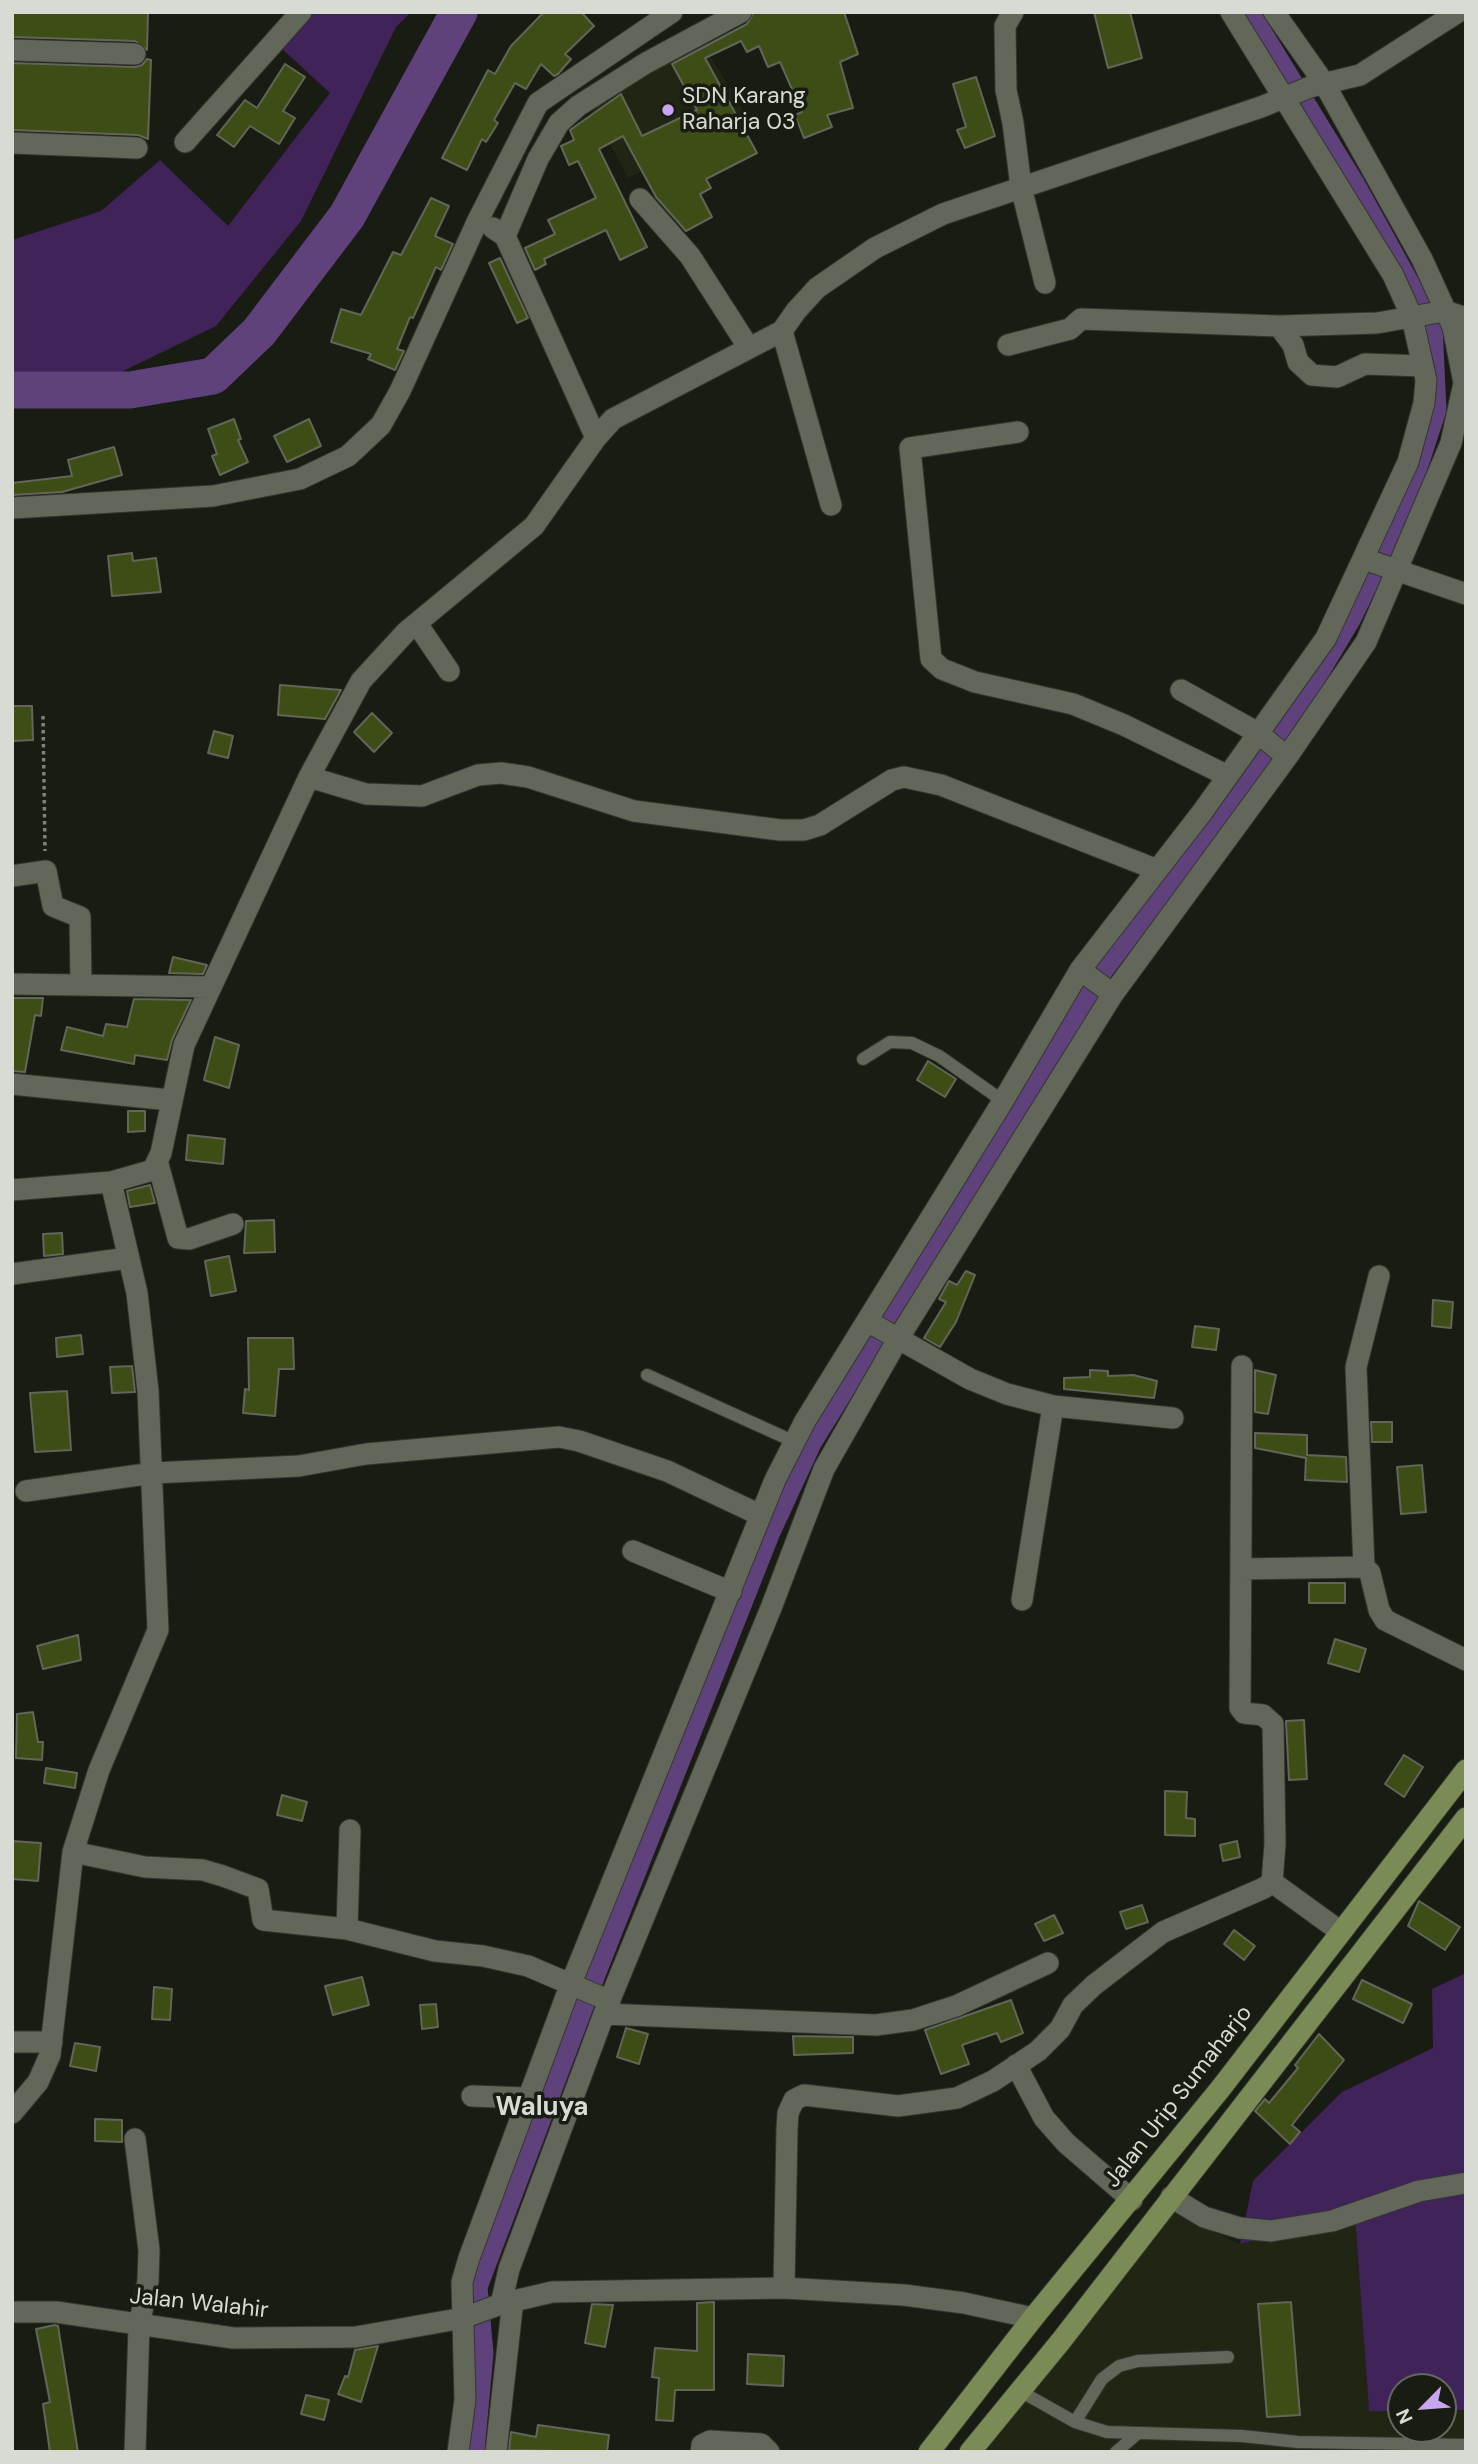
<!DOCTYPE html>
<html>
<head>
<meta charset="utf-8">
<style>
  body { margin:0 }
  #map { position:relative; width:1478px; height:2464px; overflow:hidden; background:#191c12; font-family:"DM Sans",sans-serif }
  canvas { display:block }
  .frame { position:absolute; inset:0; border:14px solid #d8dbd3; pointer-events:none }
  .north { position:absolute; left:1387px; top:2373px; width:70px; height:70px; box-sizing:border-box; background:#191c12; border:2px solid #65685f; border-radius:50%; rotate:245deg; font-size:19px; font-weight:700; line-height:28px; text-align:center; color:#d8dbd3 }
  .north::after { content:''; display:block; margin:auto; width:24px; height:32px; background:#c8a5ef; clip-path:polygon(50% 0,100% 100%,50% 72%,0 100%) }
</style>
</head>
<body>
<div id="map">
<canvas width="1478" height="2464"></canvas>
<div class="frame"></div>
<div class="north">N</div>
</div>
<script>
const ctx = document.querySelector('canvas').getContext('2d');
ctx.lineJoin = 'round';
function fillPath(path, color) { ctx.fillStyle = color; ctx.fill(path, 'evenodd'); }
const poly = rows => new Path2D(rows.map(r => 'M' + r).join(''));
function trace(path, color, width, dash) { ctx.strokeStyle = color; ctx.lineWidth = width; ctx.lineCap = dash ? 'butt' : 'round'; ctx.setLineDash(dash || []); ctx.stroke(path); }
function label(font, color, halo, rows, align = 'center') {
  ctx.font = font + ' "DM Sans",sans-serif'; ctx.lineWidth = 7; ctx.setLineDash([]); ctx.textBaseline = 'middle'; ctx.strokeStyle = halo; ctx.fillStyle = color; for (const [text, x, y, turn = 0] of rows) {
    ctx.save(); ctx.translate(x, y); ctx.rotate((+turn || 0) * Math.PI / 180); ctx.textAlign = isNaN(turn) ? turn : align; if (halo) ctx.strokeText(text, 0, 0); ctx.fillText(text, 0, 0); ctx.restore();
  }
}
fillPath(poly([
  [698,36,748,117,628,178,589,104],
  [1162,2207,1240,2244,1355,2217,1369,2411,1401,2411,1401,2429,1443,2429,1443,2410,1466,2410,1466,2452,973,2452]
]), '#202514');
fillPath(poly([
  [288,12,411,12,396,27,301,221,216,326,111,377,12,381,12,240,101,211,160,160,228,226,330,93,267,35],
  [1466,1973,1466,2410,1443,2410,1443,2387,1401,2387,1401,2411,1369,2411,1355,2217,1240,2244,1253,2181,1342,2092,1433,2048,1432,1989]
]), '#3f2359');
trace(poly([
  [474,2452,483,2353,477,2287,596,1972,770,1532,811,1443,1105,967,1250,778,1294,714,1350,620,1402,513,1436,410,1432,325,1355,185,1249,12]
]), '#5f417c', 21);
trace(poly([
  [12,390,130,390,213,376,259,332,347,216,459,12]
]), '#5f417c', 37);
const building = poly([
  [12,12,148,12,147,50,135,41,12,37,12,12],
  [544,12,581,12,594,26,565,54,571,59,558,74,554,76,541,64,526,89,515,83,494,120,498,123,486,142,482,139,467,170,442,158,488,70,495,74,511,46,544,12],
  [754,12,844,12,858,54,840,62,853,108,827,115,832,127,804,138,795,115,802,112,780,62,768,67,759,46,747,52,741,41,705,58,757,153,706,179,711,188,700,194,712,217,686,231,656,197,623,136,599,149,647,247,620,260,606,230,544,259,546,264,535,270,525,248,555,234,548,220,596,198,578,161,569,165,561,146,574,140,570,130,621,94,642,136,697,110,672,64,747,24,754,12],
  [1094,12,1130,12,1142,58,1108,68,1094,12],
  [147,59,151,60,148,139,138,135,12,130,12,63,135,67,142,65,147,59],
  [285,64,305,77,283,111,295,118,279,144,250,126,234,147,217,135,245,100,257,108,285,64],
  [976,77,995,136,965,148,957,130,966,127,953,84,976,77],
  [431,198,449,206,435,236,453,244,441,270,436,267,413,318,410,317,397,349,404,351,395,370,368,359,371,354,331,342,341,309,361,315,393,252,401,255,431,198],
  [500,258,528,318,517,323,489,263,500,258],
  [234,419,241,439,238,440,248,462,220,475,212,456,217,454,208,429,234,419],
  [309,419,321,446,287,462,274,436,309,419],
  [114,447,122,475,62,492,12,495,12,483,72,476,68,460,114,447],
  [132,553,133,561,156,558,161,592,112,596,108,556,132,553],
  [280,685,341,690,325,719,278,715,280,685],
  [12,706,32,706,33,740,12,741,12,706],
  [372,713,392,733,374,752,354,732,372,713],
  [214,731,233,736,228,758,208,753,214,731],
  [173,957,207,965,203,974,169,973,173,957],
  [12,998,43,998,41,1016,35,1015,25,1072,12,1071,12,998],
  [134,999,191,1000,172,1040,167,1060,135,1055,134,1064,61,1050,67,1027,103,1036,106,1024,127,1027,134,999],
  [215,1037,239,1045,229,1088,204,1080,215,1037],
  [928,1061,956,1079,945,1097,917,1080,928,1061],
  [128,1111,145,1111,145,1131,128,1132,128,1111],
  [188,1135,225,1139,223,1164,186,1160,188,1135],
  [150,1185,155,1203,130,1207,127,1191,150,1185],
  [274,1220,275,1252,244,1253,246,1221,274,1220],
  [62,1233,63,1254,44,1256,43,1234,62,1233],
  [229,1256,236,1291,211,1296,205,1261,229,1256],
  [966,1271,975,1275,956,1322,940,1347,924,1338,946,1302,939,1299,949,1281,957,1285,966,1271],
  [1433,1300,1453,1302,1451,1328,1432,1326,1433,1300],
  [1195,1326,1219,1329,1216,1350,1192,1347,1195,1326],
  [81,1335,83,1354,57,1357,56,1338,81,1335],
  [248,1338,293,1338,294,1369,279,1369,275,1416,243,1413,245,1389,249,1390,248,1338],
  [132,1366,135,1392,112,1393,110,1367,132,1366],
  [1090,1370,1108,1371,1108,1376,1133,1375,1157,1381,1154,1398,1064,1389,1064,1378,1090,1377,1090,1370],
  [1255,1370,1276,1375,1268,1414,1255,1412,1255,1370],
  [67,1391,71,1450,35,1452,30,1393,67,1391],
  [1371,1422,1392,1422,1392,1442,1372,1442,1371,1422],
  [1255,1433,1307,1435,1307,1455,1346,1457,1347,1482,1305,1480,1306,1458,1255,1448,1255,1433],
  [1422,1465,1426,1512,1401,1514,1397,1467,1422,1465],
  [1309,1583,1345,1583,1345,1603,1309,1603,1309,1583],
  [78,1635,81,1660,43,1669,37,1646,78,1635],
  [1335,1639,1366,1649,1359,1672,1328,1663,1335,1639],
  [33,1712,38,1742,43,1742,42,1760,16,1758,17,1714,33,1712],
  [1304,1720,1307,1779,1289,1780,1286,1721,1304,1720],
  [1404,1755,1423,1767,1404,1797,1385,1784,1404,1755],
  [46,1768,77,1773,75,1788,44,1783,46,1768],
  [1165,1791,1187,1792,1186,1818,1195,1819,1195,1836,1165,1835,1165,1791],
  [282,1795,307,1802,302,1821,277,1815,282,1795],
  [12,1841,41,1843,38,1881,12,1879,12,1841],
  [1237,1841,1240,1857,1223,1861,1220,1845,1237,1841],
  [1419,1901,1460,1927,1445,1950,1408,1926,1419,1901],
  [1142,1905,1148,1922,1126,1929,1120,1912,1142,1905],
  [1054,1915,1063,1933,1044,1941,1035,1924,1054,1915],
  [1234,1930,1255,1946,1244,1960,1224,1944,1234,1930],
  [362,1977,369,2005,333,2015,325,1986,362,1977],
  [1362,1980,1412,2004,1403,2023,1353,1999,1362,1980],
  [154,1987,172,1989,170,2020,152,2019,154,1987],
  [1011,2000,1023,2033,1001,2042,997,2033,962,2045,969,2064,941,2074,925,2030,1011,2000],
  [436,2004,438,2027,422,2029,420,2005,436,2004],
  [626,2028,648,2034,639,2064,617,2057,626,2028],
  [1319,2034,1344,2060,1292,2125,1300,2132,1290,2144,1255,2111,1265,2099,1269,2103,1298,2068,1295,2065,1319,2034],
  [793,2036,853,2037,853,2053,794,2055,793,2036],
  [75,2043,100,2047,96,2071,70,2066,75,2043],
  [95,2119,122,2120,122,2142,95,2141,95,2119],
  [714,2302,714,2390,675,2390,673,2421,656,2420,659,2378,652,2377,655,2348,697,2351,697,2303,714,2302],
  [1291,2302,1300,2415,1267,2417,1258,2304,1291,2302],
  [592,2304,613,2305,605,2347,585,2343,592,2304],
  [55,2325,58,2326,78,2452,50,2452,43,2404,50,2402,36,2329,55,2325],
  [378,2346,361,2402,338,2394,345,2376,348,2377,355,2350,378,2346],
  [748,2354,784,2356,783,2386,747,2384,748,2354],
  [306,2395,329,2400,324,2420,301,2414,306,2395],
  [538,2425,609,2435,607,2452,509,2450,511,2432,536,2437,538,2425]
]);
fillPath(building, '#3e4d16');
trace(building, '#626659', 2);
const service = poly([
  [863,1059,890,1042,912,1043,939,1056,1003,1101],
  [647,1375,795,1442],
  [1020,2391,1075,2422,1107,2432,1242,2436,1298,2442,1466,2445],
  [1075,2422,1102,2379,1119,2366,1138,2361,1228,2357],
  [1116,2452,1137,2434]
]);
const minor = poly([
  [1013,12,1005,26,1006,90,1013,123,1021,187,1045,283],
  [12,50,135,54],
  [185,142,301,12],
  [12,143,137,148],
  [640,199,690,256,749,348],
  [493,228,505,236,596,438],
  [505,236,538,159,559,123,578,106,646,63,741,12],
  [1279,326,1293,345,1298,362,1312,375,1337,377,1365,364,1423,366],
  [782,331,831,505],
  [1008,345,1070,329,1081,319,1279,326,1377,323,1445,311,1466,318],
  [1018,432,910,448,931,659,942,669,975,682,1073,704,1124,725,1228,776],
  [12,508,213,496,300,479,348,456,381,425,400,391,478,220,538,103,672,12],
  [1364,559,1466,594],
  [417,624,449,671],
  [1181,690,1258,733,1287,757],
  [309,777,366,794,422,796,478,775,501,773,528,777,634,811,780,830,804,830,820,825,892,780,904,777,941,785,1155,869],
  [12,876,46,871,53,906,80,917,81,983],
  [1080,970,1113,994],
  [12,984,211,987],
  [12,1084,170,1100],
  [158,1164,178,1238,189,1239,233,1224],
  [12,1190,111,1182,153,1170,161,1153,184,1045,309,777,361,681,406,632,534,526,596,438,613,419,782,331,796,311,817,288,875,248,943,214,1261,107,1310,87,1360,75,1458,12],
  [12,1274,128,1258],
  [1379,1276,1356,1367,1364,1567,1370,1573,1379,1610,1385,1620,1466,1660],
  [867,1321,970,1379,1007,1394,1053,1406,1022,1600],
  [1053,1406,1173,1418],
  [26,1491,153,1473,299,1466,366,1454,559,1437,579,1441,667,1471,760,1515],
  [633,1551,731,1592],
  [1241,1569,1364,1567],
  [350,1830,347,1929,435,1951,483,1956,528,1966,610,2001],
  [73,1852,145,1867,203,1870,223,1876,258,1889,263,1920,347,1929],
  [1272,1882,1341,1932],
  [604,2014,876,2025,913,2020,956,2006,1048,1963],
  [12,2042,52,2042],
  [1016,2065,1044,2118,1066,2143,1132,2200],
  [472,2096,527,2098],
  [12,2113,38,2082,50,2055,73,1852,99,1770,158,1630,148,1391,137,1293,111,1182],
  [1171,2197,1204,2217,1240,2228,1271,2231,1332,2221,1419,2191,1466,2183],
  [784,2288,787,2129,788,2113,794,2100,804,2095,898,2106,957,2098,993,2081,1038,2051,1060,2029,1073,2005,1094,1985,1163,1932,1264,1888,1272,1882,1275,1844,1273,1724,1263,1715,1244,1713,1240,1708,1242,1366],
  [501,2304,509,2269,604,2014,771,1608,824,1469,898,1339,1113,994,1287,757,1366,642,1451,443,1464,383,1453,327,1422,259,1324,83,1274,12],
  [12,2312,56,2312,233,2338,356,2337,463,2318,501,2304,552,2292,784,2288,904,2295,964,2303,1033,2318],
  [135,2452,139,2326,148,2281,149,2250,135,2139],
  [458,2452,465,2400,462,2282,469,2258,570,1986,775,1480,805,1421,1003,1101,1080,970,1203,811,1326,638,1408,462,1424,403,1426,380,1412,317,1393,275,1231,12],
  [496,2452,513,2300],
  [701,2452,702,2445,710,2441,761,2444,769,2452]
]);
const trunk = poly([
  [929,2452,1033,2318,1221,2088,1466,1770],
  [970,2452,1061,2341,1466,1818]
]);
trace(service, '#33362f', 14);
trace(minor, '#33362f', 23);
trace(trunk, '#33362f', 23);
trace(poly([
  [43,716,45,851]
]), '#7f8279', 3.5, [3.5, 3.5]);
trace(service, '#62675a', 12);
trace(minor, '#62675a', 21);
trace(trunk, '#7b8b56', 21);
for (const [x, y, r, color] of [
  [668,110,7,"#c8a5ef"]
]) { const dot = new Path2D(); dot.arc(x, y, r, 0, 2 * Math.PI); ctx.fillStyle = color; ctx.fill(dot); trace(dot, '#191c12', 2.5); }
label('23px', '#d8dbd3', '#191c12', [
  ["SDN Karang",682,97],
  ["Raharja 03",682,123]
], 'left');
label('23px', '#d8dbd3', '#191c12', [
  ["Jalan Urip Sumaharjo",1179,2097,-52],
  ["Jalan Walahir",199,2304,6]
]);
label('bold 26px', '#d8dbd3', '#191c12', [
  ["Waluya",542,2108]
]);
</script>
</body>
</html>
